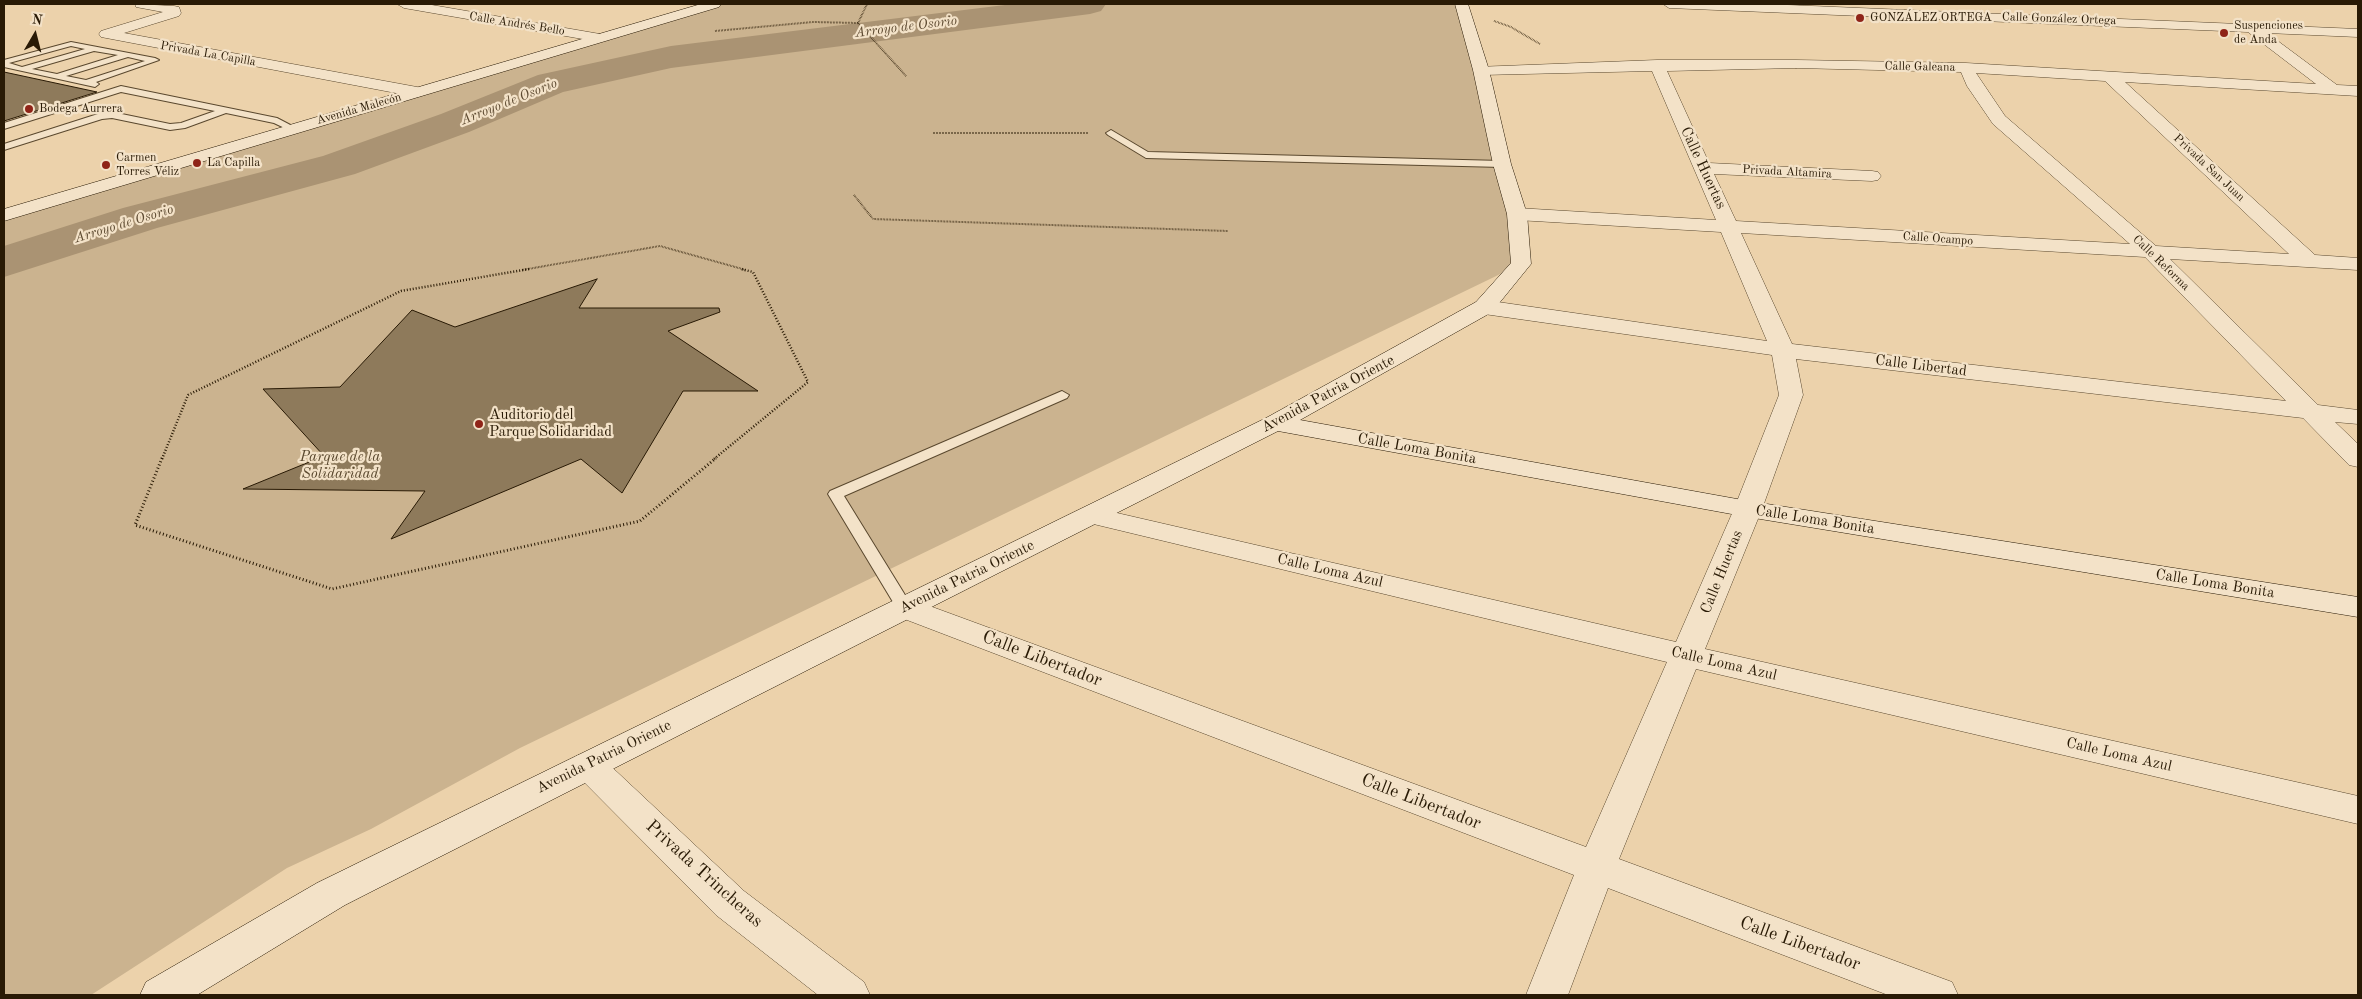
<!DOCTYPE html>
<meta charset="utf-8">
<style>
body{margin:0}
#map{position:relative;width:2362px;height:999px;overflow:hidden;background:#ecd2ab;font-family:"Old Standard TT",serif}
canvas{display:block}
.frame{position:absolute;inset:0;border:5px solid #291a05;pointer-events:none}
.north{position:absolute;left:10px;top:10px;width:50px;height:50px;-webkit-text-stroke:4px #f3e2c8;paint-order:stroke;rotate:8deg;font-size:14px;font-weight:700;line-height:20px;text-align:center;color:#291a05}
.north::after{content:'';display:block;margin:auto;width:18px;height:22px;background:#291a05;clip-path:polygon(50% 0,100% 100%,50% 72%,0 100%)}
</style>
<div id="map">
<canvas width="2362" height="999"></canvas>
<div class="frame"></div>
<div class="north">N</div>
</div>
<script>
const c = document.querySelector('canvas').getContext('2d');
c.lineJoin = 'round';
function fill(path, color) {
  c.fillStyle = color;
  c.fill(path, 'evenodd');
}
function shape(rows) {
  const path = new Path2D();
  for (const r of rows) {
    path.moveTo(r[0], r[1]);
    for (let i = 2; i < r.length; i += 2) path.lineTo(r[i], r[i + 1]);
  }
  return path;
}
function trace(path, color, width, dash) {
  c.strokeStyle = color;
  c.lineWidth = width;
  c.lineCap = dash ? 'butt' : 'round';
  c.setLineDash(dash || []);
  c.stroke(path);
}
function drawText(font, color, halo, rows, align = 'center') {
  c.font = font + ' "Old Standard TT",serif';
  c.lineWidth = 4.5;
  c.setLineDash([]);
  c.textBaseline = 'middle';
  c.strokeStyle = halo;
  c.fillStyle = color;
  for (const [text, x, y, turn = 0] of rows) {
    c.save();
    c.translate(x, y);
    c.rotate((+turn || 0) * Math.PI / 180);
    c.textAlign = isNaN(turn) ? turn : align;
    if (halo) c.strokeText(text, 0, 0);
    c.fillText(text, 0, 0);
    c.restore();
  }
}
fill(shape([
 [705,4,1460,4,1521,264,520,748,371,829,287,868,91,995,4,995,4,218]
]), '#cbb38f');
fill(shape([
 [1013,4,1106,4,1101,11,1090,14,671,68,563,92,469,132,355,174,157,228,4,277,4,246,123,208,323,156,441,114,538,75,671,46,1013,4]
]), '#aa9373');
const building = shape([
 [4,72,97,92,4,121,4,72],
 [597,279,579,308,719,308,720,312,668,331,758,391,683,391,622,493,581,459,391,539,425,491,243,489,324,456,263,389,340,387,412,310,455,327,597,279]
]);
fill(building, '#8e7a5b');
trace(building, '#291a05', 1);
const lane = shape([
 [71,42,155,58,159,60,96,82,99,84,95,87,4,67,4,60,71,42],
 [71,46,85,49,22,67,9,63,71,46],
 [94,51,118,55,57,74,32,69,94,51],
 [128,57,145,61,86,80,66,76,128,57],
 [121,86,277,118,298,129,293,132,274,123,226,113,185,128,170,130,112,118,102,119,4,150,4,144,101,113,112,112,170,124,181,123,215,111,121,92,4,129,4,123,121,86],
 [1111,130,1148,152,1502,161,1507,164,1502,167,1146,158,1108,135,1106,133,1111,130],
 [1062,391,1069,395,1067,398,844,496,913,608,911,612,899,612,828,494,830,491,1062,391]
]);
const street = shape([
 [135,4,174,6,179,7,181,13,179,16,124,33,417,87,423,89,425,92,423,95,417,97,101,37,99,34,101,31,163,12,136,7,135,4],
 [397,4,426,4,600,34,607,38,600,42,404,8,397,4],
 [1663,4,1764,4,2358,29,2358,37,2267,33,2337,85,2358,86,2358,96,2125,82,2315,255,2358,258,2358,270,2170,259,2318,405,2358,410,2358,424,2335,422,2358,444,2358,467,2349,465,2303,418,1796,359,1803,395,1762,509,1705,649,2358,796,2358,824,1696,669,1619,859,1952,982,1958,995,1888,995,1608,888,1568,995,1526,995,1574,875,894,615,890,608,894,601,905,598,916,601,1586,847,1667,662,1081,521,1077,515,1081,509,1091,507,1676,642,1734,509,1779,395,1772,355,1484,314,1476,312,1473,307,1476,302,1484,300,1767,341,1721,232,1517,220,1510,218,1507,214,1510,210,1517,208,1716,220,1652,71,1481,75,1473,70,1476,67,1657,60,1796,60,1966,63,2316,84,2248,32,1669,8,1663,4],
 [1796,68,1961,72,1967,86,1993,124,2130,244,1736,221,1714,174,1872,181,1878,180,1881,176,1878,172,1872,171,1709,163,1667,71,1796,68],
 [1976,73,2105,81,2289,254,2156,246,2005,116,1976,73],
 [1741,233,2145,257,2286,401,1792,344,1741,233],
 [588,752,600,756,744,891,864,982,870,995,818,995,716,915,576,774,570,765,576,756,588,752]
]);
const secondary = shape([
 [701,4,721,4,719,7,4,221,4,209,701,4],
 [1455,4,1468,4,1489,70,1511,164,1527,214,1531,264,1492,312,1300,420,1748,501,2358,597,2358,617,1748,517,1278,431,345,905,197,995,140,995,146,982,317,883,1266,418,1476,302,1511,263,1507,214,1493,164,1473,70,1455,4]
]);
trace(lane, '#5a482e', 2);
trace(street, '#5a482e', 1);
trace(secondary, '#291a05', 1);
trace(shape([
 [1494,21,1511,27,1540,44],
 [858,23,867,4],
 [715,31,813,22,858,23,906,76],
 [933,133,1088,133],
 [854,195,873,219,1228,231],
 [522,270,660,246,746,270]
]), '#291a05', 2, [0.5, 1]);
trace(shape([
 [162,459,188,395,401,291,529,269],
 [714,459,808,382,753,272,741,269]
]), '#291a05', 2.5, [1, 2]);
trace(shape([
 [162,458,135,525,332,589,640,521,716,458]
]), '#291a05', 3, [1, 2.5]);
fill(lane, '#f3e2c8');
fill(street, '#f3e2c8');
fill(secondary, '#f3e2c8');
for (const [x, y, r, color] of [
 [1860,18,5,"#8f2418"],
 [2224,33,5,"#8f2418"],
 [29,109,5,"#8f2418"],
 [197,163,5,"#8f2418"],
 [106,165,5,"#8f2418"],
 [479,424,5,"#8f2418"]
]) {
  const dot = new Path2D();
  dot.arc(x, y, r, 0, 2 * Math.PI);
  c.fillStyle = color;
  c.fill(dot);
  trace(dot, '#f3e2c8', 2);
}
drawText('12px', '#291a05', '#f3e2c8', [
 ["GONZÁLEZ ORTEGA",1870,18],
 ["Suspenciones",2234,26],
 ["de Anda",2234,40],
 ["Bodega Aurrera",39,109],
 ["Carmen",116,158],
 ["Torres Véliz",116,172],
 ["La Capilla",207,163]
], 'left');
drawText('12px', '#291a05', '#f3e2c8', [
 ["Calle González Ortega",2059,19,2],
 ["Calle Andrés Bello",517,24,9],
 ["Privada La Capilla",208,54,10],
 ["Calle Galeana",1920,67,1],
 ["Avenida Malecón",359,109,-16],
 ["Privada San Juan",2209,168,43],
 ["Privada Altamira",1787,172,3],
 ["Calle Ocampo",1938,239,4],
 ["Calle Reforma",2161,263,44]
]);
drawText('italic 14px', '#5d4a31', '#f3e2c8', [
 ["Arroyo de Osorio",906,27,-7],
 ["Arroyo de Osorio",509,102,-22],
 ["Arroyo de Osorio",124,224,-17]
]);
drawText('15px', '#291a05', '#f3e2c8', [
 ["Calle Huertas",1703,168,65],
 ["Calle Libertad",1921,366,7],
 ["Avenida Patria Oriente",1328,394,-28],
 ["Calle Loma Bonita",1417,449,10],
 ["Calle Loma Bonita",1815,520,9],
 ["Calle Loma Azul",1330,571,13],
 ["Calle Huertas",1722,572,-68],
 ["Avenida Patria Oriente",967,577,-26],
 ["Calle Loma Bonita",2215,584,9],
 ["Calle Loma Azul",1724,664,13],
 ["Calle Loma Azul",2119,755,13],
 ["Avenida Patria Oriente",604,757,-26]
]);
drawText('15px', '#291a05', '#f3e2c8', [
 ["Auditorio del",489,415],
 ["Parque Solidaridad",489,432]
], 'left');
drawText('italic 15px', '#5a482e', '#f3e2c8', [
 ["Parque de la",340,457],
 ["Solidaridad",340,474]
]);
drawText('18px', '#291a05', '#f3e2c8', [
 ["Calle Libertador",1042,659,21],
 ["Calle Libertador",1421,802,21],
 ["Privada Trincheras",704,874,42],
 ["Calle Libertador",1800,944,20]
]);
</script>
